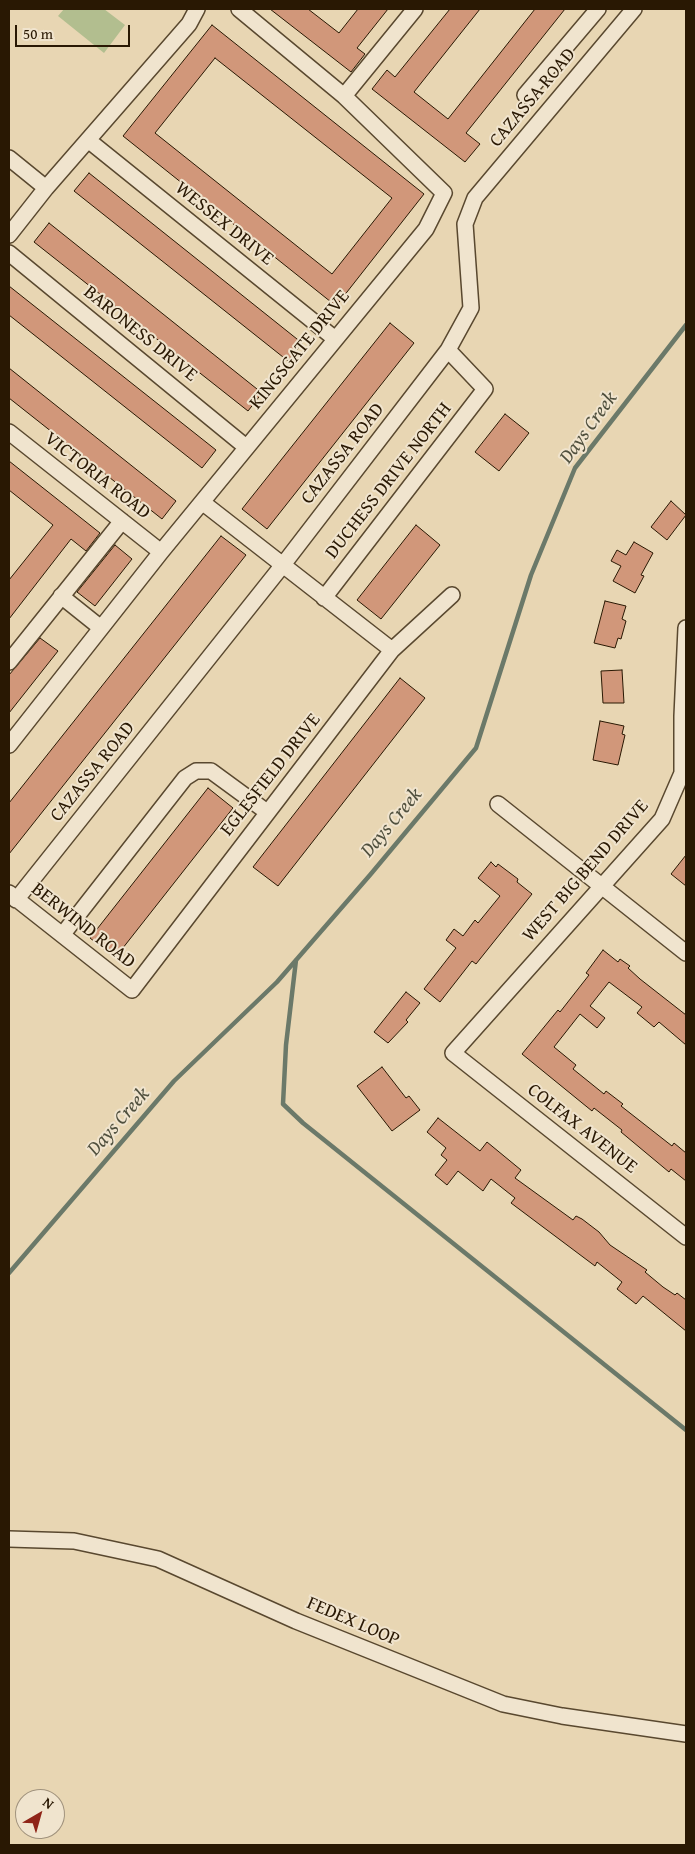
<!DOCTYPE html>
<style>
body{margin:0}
#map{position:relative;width:695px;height:1854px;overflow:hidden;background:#e8d6b3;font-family:"Gentium Book Plus",serif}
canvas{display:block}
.frame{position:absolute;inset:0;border:10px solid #291803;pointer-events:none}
.north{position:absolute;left:15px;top:1789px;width:50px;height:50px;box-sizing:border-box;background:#f0e4ce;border:1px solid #a0927d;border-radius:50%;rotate:38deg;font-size:14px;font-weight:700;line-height:20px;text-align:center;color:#291803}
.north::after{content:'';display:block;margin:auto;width:18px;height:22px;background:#8f2418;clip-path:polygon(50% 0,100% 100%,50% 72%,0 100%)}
.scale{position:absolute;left:15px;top:25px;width:115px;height:22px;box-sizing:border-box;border:2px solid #291803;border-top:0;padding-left:6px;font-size:15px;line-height:18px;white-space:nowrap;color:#291803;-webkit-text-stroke:4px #f0e4ce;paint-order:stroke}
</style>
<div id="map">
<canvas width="695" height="1854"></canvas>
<div class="frame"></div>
<div class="north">N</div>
<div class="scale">50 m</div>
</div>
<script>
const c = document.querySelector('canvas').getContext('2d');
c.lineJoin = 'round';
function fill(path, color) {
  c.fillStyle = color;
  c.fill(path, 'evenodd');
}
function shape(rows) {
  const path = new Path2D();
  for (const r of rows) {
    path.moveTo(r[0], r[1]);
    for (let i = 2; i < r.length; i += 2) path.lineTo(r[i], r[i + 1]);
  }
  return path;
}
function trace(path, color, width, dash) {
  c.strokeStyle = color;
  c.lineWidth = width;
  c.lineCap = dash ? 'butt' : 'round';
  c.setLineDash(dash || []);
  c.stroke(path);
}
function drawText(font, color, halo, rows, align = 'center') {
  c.font = font + ' "Gentium Book Plus",serif';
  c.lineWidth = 4;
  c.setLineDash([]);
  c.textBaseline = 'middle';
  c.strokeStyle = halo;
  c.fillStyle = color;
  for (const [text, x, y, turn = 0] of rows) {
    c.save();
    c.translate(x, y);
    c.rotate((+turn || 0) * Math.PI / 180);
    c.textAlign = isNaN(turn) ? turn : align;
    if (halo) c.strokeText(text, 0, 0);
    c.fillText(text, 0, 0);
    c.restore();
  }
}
fill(shape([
 [64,9,104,9,125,25,104,53,58,16]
]), '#b2be8f');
trace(shape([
 [296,960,286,1045,283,1104,303,1123,686,1430],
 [9,1273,174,1081,277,982,370,875,476,748,531,575,575,468,686,325]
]), '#6b7969', 4.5);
const building = shape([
 [270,9,308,9,339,33,358,9,388,9,357,48,365,54,351,72,270,9],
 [450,9,480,9,414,92,448,119,535,9,565,9,466,133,480,144,465,162,372,89,387,70,395,77,450,9],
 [212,25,424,194,336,306,123,136,212,25],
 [215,58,392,198,332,274,155,133,215,58],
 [89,173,302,343,288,361,74,191,89,173],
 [49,223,262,393,248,411,34,242,49,223],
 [9,286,216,450,202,468,9,315,9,286],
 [390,323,414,343,267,529,242,509,390,323],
 [9,368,176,501,162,519,9,398,9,368],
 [505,414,529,433,499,471,475,452,505,414],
 [9,461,100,533,86,551,71,539,9,619,9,580,53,525,9,490,9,461],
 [671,501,686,515,667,540,651,527,671,501],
 [416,525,440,545,381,619,357,600,416,525],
 [221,536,246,555,9,854,9,803,221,536],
 [634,542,653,553,641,575,644,576,635,593,613,581,621,566,611,561,617,550,626,555,634,542],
 [115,545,132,559,95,606,77,592,115,545],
 [605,601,626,606,622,619,626,621,621,639,618,638,615,648,594,643,605,601],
 [40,638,58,651,9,713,9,675,40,638],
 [622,670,624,703,603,703,601,671,622,670],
 [400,678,425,698,278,886,253,867,400,678],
 [600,721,624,726,622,734,625,735,618,765,593,760,600,721],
 [208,788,233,808,115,958,90,938,208,788],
 [686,855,686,886,671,874,686,855],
 [491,862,496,867,498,864,518,879,517,882,532,894,476,964,472,961,440,1002,424,989,456,948,446,940,454,929,463,936,475,920,478,923,500,896,478,878,491,862],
 [603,950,618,962,620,959,630,966,628,968,640,979,686,1015,686,1045,659,1022,654,1027,637,1013,642,1007,609,982,590,1006,605,1018,597,1028,580,1014,554,1047,576,1065,573,1069,604,1094,606,1091,623,1104,621,1106,672,1146,674,1143,686,1153,686,1181,671,1169,669,1172,621,1132,622,1130,594,1108,592,1111,522,1054,558,1010,560,1012,589,975,586,973,603,950],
 [406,992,420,1003,406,1020,408,1022,388,1043,374,1032,406,992],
 [382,1067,406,1098,409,1096,420,1110,392,1131,357,1086,382,1067],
 [438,1118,480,1151,487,1142,521,1170,515,1178,573,1220,576,1216,582,1219,599,1232,610,1245,647,1270,645,1272,663,1287,675,1295,677,1293,686,1300,686,1331,643,1296,636,1304,617,1289,622,1282,597,1262,595,1266,511,1203,515,1198,491,1179,483,1191,458,1171,447,1185,435,1175,447,1160,441,1155,446,1148,427,1132,438,1118]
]);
fill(building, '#d1977a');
trace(building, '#291803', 1);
const minor = shape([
 [525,95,598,9],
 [344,96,415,9],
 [88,140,334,338],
 [9,158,46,188],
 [9,235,46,188,189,24,197,9],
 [9,253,246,447],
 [9,432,161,552],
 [202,502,392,650],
 [61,596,101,628],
 [324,598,485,389,448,350],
 [686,628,682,716,682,773,662,819,453,1053,686,1237],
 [9,662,122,521],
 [9,745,161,552,426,229,444,193,344,96,239,9],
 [498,804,686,953],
 [9,893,132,990,392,650,452,595],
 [16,900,282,566,448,350,471,308,465,224,475,198,634,9],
 [63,934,185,778,196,771,211,771,267,812],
 [9,1539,74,1541,158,1559,296,1621,503,1704,562,1716,686,1734]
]);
trace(minor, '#59482f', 18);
trace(minor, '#f0e4ce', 15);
drawText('19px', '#291803', '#f0e4ce', [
 ["CAZASSA ROAD",533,98,-50],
 ["WESSEX DRIVE",224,224,39],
 ["BARONESS DRIVE",140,334,39],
 ["KINGSGATE DRIVE",300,350,-51],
 ["CAZASSA ROAD",343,454,-52],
 ["VICTORIA ROAD",97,476,38],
 ["DUCHESS DRIVE NORTH",389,481,-52],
 ["CAZASSA ROAD",93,772,-51],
 ["EGLESFIELD DRIVE",271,775,-52],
 ["WEST BIG BEND DRIVE",586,871,-49],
 ["BERWIND ROAD",83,926,38],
 ["COLFAX AVENUE",582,1129,38],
 ["FEDEX LOOP",353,1622,23]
]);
drawText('italic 20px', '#50503e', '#f0e4ce', [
 ["Days Creek",589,428,-54],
 ["Days Creek",392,823,-50],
 ["Days Creek",119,1122,-49]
]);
</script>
